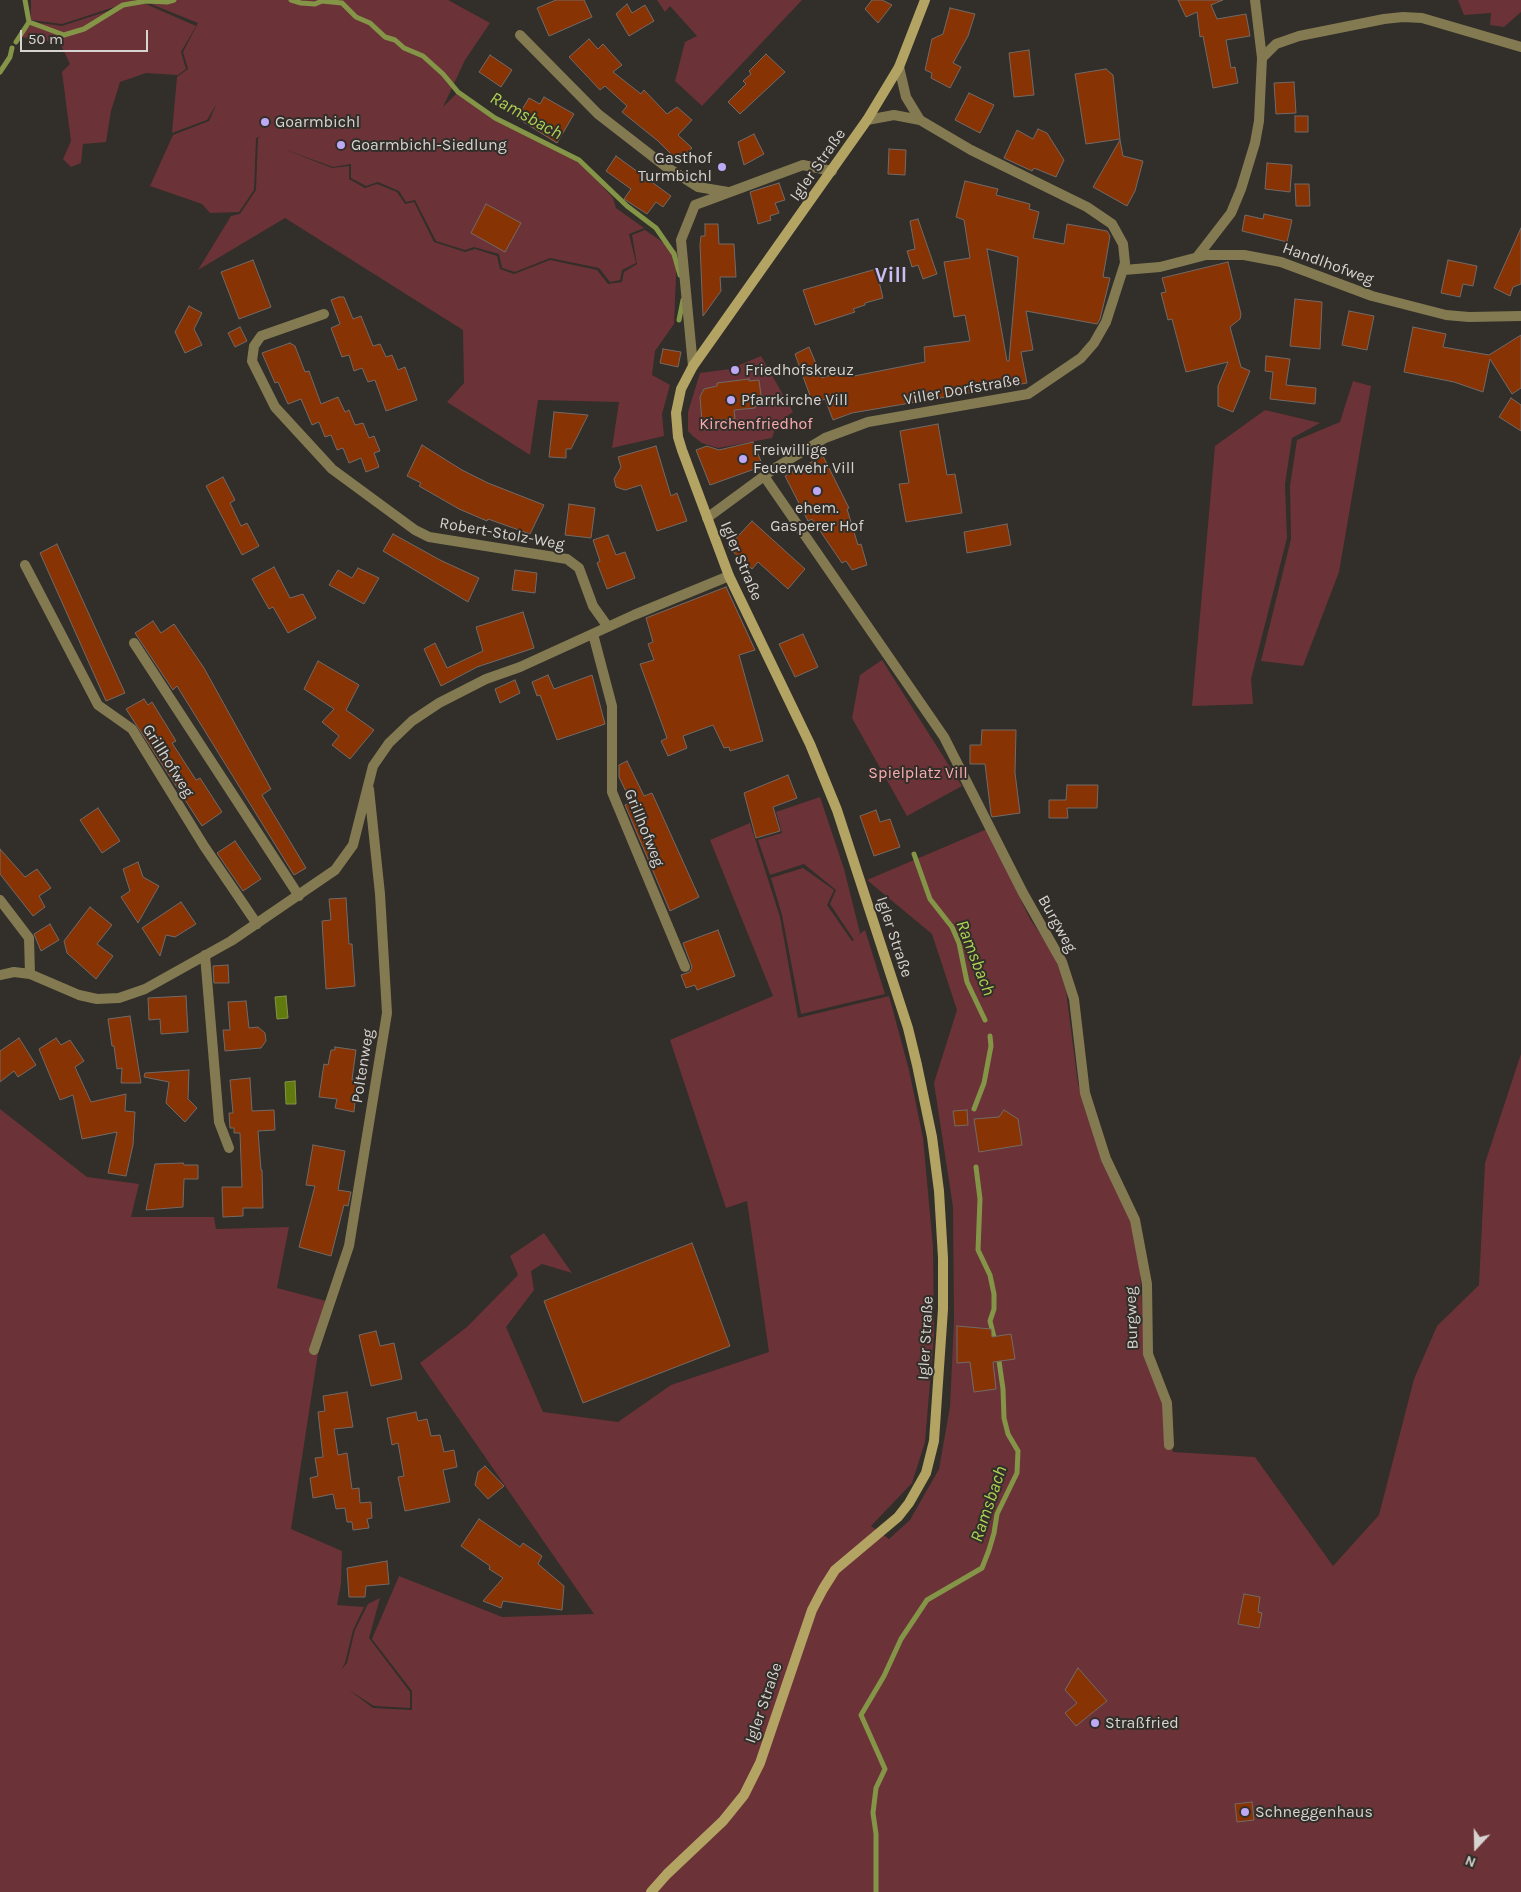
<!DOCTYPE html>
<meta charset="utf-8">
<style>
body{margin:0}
#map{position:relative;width:1521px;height:1892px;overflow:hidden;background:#322e29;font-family:Karla,sans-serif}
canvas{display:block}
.north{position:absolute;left:1451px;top:1822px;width:50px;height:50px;-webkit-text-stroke:4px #322e29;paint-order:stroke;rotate:201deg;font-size:14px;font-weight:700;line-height:20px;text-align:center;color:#d6d3d0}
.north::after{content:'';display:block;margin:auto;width:18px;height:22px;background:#d6d3d0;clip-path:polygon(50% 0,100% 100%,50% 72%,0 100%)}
.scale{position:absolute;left:20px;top:30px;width:128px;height:22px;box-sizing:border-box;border:2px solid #d6d3d0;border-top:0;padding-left:6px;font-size:15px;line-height:18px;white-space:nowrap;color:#d6d3d0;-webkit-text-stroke:4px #322e29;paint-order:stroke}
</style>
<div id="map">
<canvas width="1521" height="1892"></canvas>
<div class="north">N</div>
<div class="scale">50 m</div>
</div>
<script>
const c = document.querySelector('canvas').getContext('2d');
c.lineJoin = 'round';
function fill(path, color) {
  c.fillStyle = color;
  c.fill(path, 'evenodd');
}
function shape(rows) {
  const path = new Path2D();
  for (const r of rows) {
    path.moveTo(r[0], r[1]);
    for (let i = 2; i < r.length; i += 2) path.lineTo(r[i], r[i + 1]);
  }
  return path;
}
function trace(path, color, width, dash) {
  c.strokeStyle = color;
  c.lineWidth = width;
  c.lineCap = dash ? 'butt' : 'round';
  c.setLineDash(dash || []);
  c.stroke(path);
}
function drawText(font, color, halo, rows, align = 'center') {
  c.font = font + ' Karla,sans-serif';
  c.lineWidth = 4;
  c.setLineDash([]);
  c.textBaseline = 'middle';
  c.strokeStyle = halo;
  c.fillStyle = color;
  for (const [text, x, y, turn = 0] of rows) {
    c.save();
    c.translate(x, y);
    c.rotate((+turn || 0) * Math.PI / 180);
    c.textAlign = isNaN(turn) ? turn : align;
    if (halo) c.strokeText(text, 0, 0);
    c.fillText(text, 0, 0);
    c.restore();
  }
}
fill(shape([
 [31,0,136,0,62,24,31,20],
 [141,0,448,0,490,23,465,60,443,107,457,93,493,119,573,158,597,180,613,198,616,208,644,228,629,234,636,263,622,270,620,280,610,282,599,268,550,258,515,272,502,268,499,254,474,247,465,250,436,241,415,200,406,202,399,191,378,182,366,186,351,178,351,164,333,167,281,148,332,168,349,166,349,179,365,188,377,184,397,192,405,204,414,202,434,242,465,252,475,249,497,256,500,269,514,274,550,260,597,270,608,284,622,282,624,272,637,264,632,235,645,230,677,252,674,324,655,351,652,375,670,385,662,414,664,436,612,448,619,402,538,400,530,455,447,402,464,383,463,330,285,218,198,270,231,216,240,214,256,190,258,138,261,136,256,138,254,190,239,212,210,213,202,204,150,186,173,135,209,121,217,103,207,120,172,133,177,77,188,69,183,52,198,23],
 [657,0,802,0,702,106,675,81,685,42,697,36,670,6,665,12],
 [1458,0,1521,0,1521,12,1504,27,1490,25,1491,13,1464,15],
 [139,1,196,26,181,52,186,69,178,75,146,73,120,82,111,111,106,142,83,144,81,163,71,167,63,159,71,141,62,72,70,64,60,43,21,37,33,22,62,26],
 [761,356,793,412,777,423,772,438,718,448,702,443,694,437,688,431,688,412,700,373,730,369],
 [717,383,755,408,734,410,735,419,702,421,700,397,704,389,717,386],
 [1353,381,1371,386,1339,572,1303,666,1261,661,1291,539,1290,486,1297,440,1340,422],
 [1265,410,1320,423,1292,438,1285,484,1287,538,1251,679,1253,704,1192,706,1215,446],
 [882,660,962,786,907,816,852,718,860,675],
 [820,797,844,869,860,933,857,936,865,930,885,994,801,1014,782,915,771,878,803,868,834,890,827,905,852,941,854,940,830,904,836,890,804,864,770,875,758,840,782,833,776,812],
 [750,823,780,917,798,1018,889,996,909,1070,923,1138,933,1247,934,1334,925,1442,912,1483,871,1526,889,1539,910,1520,939,1469,950,1407,954,1321,953,1207,934,1083,957,1010,932,934,867,880,987,829,1030,919,1054,954,1066,991,1078,1084,1104,1166,1131,1219,1139,1256,1145,1354,1164,1404,1173,1452,1255,1457,1333,1566,1379,1515,1414,1379,1437,1326,1479,1285,1485,1163,1521,1054,1521,1892,0,1892,0,1109,87,1177,139,1184,131,1217,214,1217,216,1229,289,1227,277,1288,326,1301,291,1529,342,1551,341,1584,337,1605,364,1607,353,1630,345,1663,341,1670,347,1663,355,1630,368,1604,380,1598,369,1638,410,1692,410,1708,374,1706,349,1690,373,1708,412,1710,412,1691,372,1639,399,1576,502,1617,594,1614,420,1363,467,1327,518,1275,510,1256,544,1233,572,1273,542,1264,531,1271,534,1290,506,1327,543,1412,618,1422,671,1385,769,1352,747,1201,726,1208,670,1040,773,996,710,840]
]), '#6b3338');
const water = shape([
 [286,996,288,1018,277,1019,275,997,286,996],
 [295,1081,296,1104,286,1104,285,1082,295,1081]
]);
fill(water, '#617a0d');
trace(water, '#849548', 1);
trace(shape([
 [25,0,29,22,64,35,84,29,123,5,146,1,167,2,174,0],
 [291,0,301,3,315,4,322,1,342,3,356,17,370,23,385,37,395,40,404,48,423,56,443,74,458,92,495,118,579,160,627,206,656,228,674,254,680,275],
 [16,42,29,22],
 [0,72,10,57,12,48],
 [679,320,683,300],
 [914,854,930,899,952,927,959,943,967,982,985,1020],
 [974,1109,984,1083,991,1046,990,1036],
 [976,1167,980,1199,978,1250,990,1275,994,1294,994,1309,990,1321,995,1341],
 [876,1892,876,1834,873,1813,876,1788,885,1769,861,1715,884,1676,901,1639,927,1600,982,1568,989,1550,994,1533,997,1514,1017,1473,1018,1451,1008,1434,1004,1418,1003,1389,998,1354]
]), '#849548', 5);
const building = shape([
 [556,0,584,0,592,17,549,36,537,8,556,0],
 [872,0,882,0,892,5,878,23,865,9,872,0],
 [1178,0,1223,0,1211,5,1217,19,1246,14,1250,36,1226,40,1231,68,1235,67,1238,83,1213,88,1203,36,1200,37,1197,12,1186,17,1178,0],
 [627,4,632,13,645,5,654,21,629,36,616,14,627,4],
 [950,8,975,14,968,36,953,63,961,67,950,88,931,78,932,73,925,70,932,39,943,34,950,8],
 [589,39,598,49,603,44,622,65,613,72,641,94,644,90,667,114,677,107,692,120,678,135,692,148,679,162,658,141,622,112,627,106,605,86,600,90,569,57,589,39],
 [1029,50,1034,95,1014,97,1009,53,1029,50],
 [766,54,785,72,740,114,728,102,746,84,743,81,751,74,749,71,766,54],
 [490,55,512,70,501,87,479,72,490,55],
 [1106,69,1113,75,1120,139,1086,144,1075,74,1106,69],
 [1294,82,1296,113,1276,114,1274,83,1294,82],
 [969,93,994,105,980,133,955,120,969,93],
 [544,97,574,114,557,143,517,118,529,98,540,104,544,97],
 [1295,116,1308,116,1308,132,1295,132,1295,116],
 [1038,129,1047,133,1064,160,1056,177,1034,168,1032,171,1004,158,1017,130,1033,139,1038,129],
 [754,134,764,154,744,165,738,142,754,134],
 [1120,140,1123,156,1143,161,1135,191,1127,206,1093,187,1120,140],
 [889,149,906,150,905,175,888,174,889,149],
 [616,156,671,196,663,207,656,202,647,214,624,199,631,189,606,171,616,156],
 [1267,163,1292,165,1290,192,1265,189,1267,163],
 [965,181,998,189,996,195,1030,204,1029,209,1039,212,1033,238,1064,244,1067,224,1107,231,1110,236,1103,277,1110,278,1100,319,1097,324,1026,311,1033,350,1021,352,1027,383,852,413,833,420,825,399,813,404,795,354,809,347,822,378,846,369,849,377,925,362,924,347,970,341,965,315,954,317,944,262,970,258,964,220,956,217,965,181],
 [987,249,1018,257,1009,361,1007,361,987,249],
 [779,183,785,200,775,203,779,213,770,216,771,220,758,224,750,192,779,183],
 [1295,184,1309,184,1310,206,1296,206,1295,184],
 [486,204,521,223,505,252,471,233,486,204],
 [1264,214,1292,220,1287,242,1242,231,1245,215,1263,219,1264,214],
 [918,219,937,274,923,279,918,265,912,267,907,251,915,249,910,221,918,219],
 [705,224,718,224,719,244,734,244,736,277,720,277,721,291,703,316,700,245,701,236,705,236,705,224],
 [1521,228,1521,284,1513,287,1510,296,1494,288,1521,228],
 [253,260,271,307,239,319,221,272,253,260],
 [1448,260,1477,266,1473,286,1463,284,1460,297,1441,293,1448,260],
 [1228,262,1241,314,1240,319,1230,327,1241,367,1250,371,1233,412,1218,406,1218,386,1228,362,1186,372,1172,319,1168,320,1161,293,1166,292,1162,278,1228,262],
 [876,269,883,298,865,303,865,305,853,309,855,312,815,325,803,290,876,269],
 [339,297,344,297,353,319,361,316,373,346,380,344,386,357,392,355,398,370,405,367,417,400,386,411,375,380,368,382,362,368,354,371,349,355,342,357,331,328,340,324,331,300,339,297],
 [1295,299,1322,302,1320,349,1290,346,1295,299],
 [189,306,202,313,194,329,202,345,185,353,175,332,189,306],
 [1349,311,1374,316,1367,350,1342,345,1349,311],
 [240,327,247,341,235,347,228,333,240,327],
 [1413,327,1446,334,1443,347,1489,355,1521,335,1521,388,1512,394,1490,359,1483,392,1454,382,1404,372,1413,327],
 [290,343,295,346,305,372,309,371,321,404,338,397,345,412,349,410,355,425,363,423,369,438,374,436,380,451,374,453,379,467,366,472,361,458,349,463,343,448,337,450,331,435,325,437,319,422,312,425,301,399,288,404,278,382,275,383,262,353,290,343],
 [663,349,681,352,678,367,660,363,663,349],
 [1266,356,1290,359,1286,385,1316,388,1315,404,1270,399,1273,372,1265,371,1266,356],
 [749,379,749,381,759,380,762,404,755,405,755,408,734,410,735,419,702,421,700,397,704,389,717,386,717,383,749,379],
 [1511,398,1521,405,1521,431,1499,417,1511,398],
 [554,412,588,415,571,449,566,449,566,458,549,457,554,412],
 [938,424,947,475,955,474,962,513,906,522,899,484,909,483,900,431,938,424],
 [753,442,763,466,710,485,696,450,707,446,719,450,753,442],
 [422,445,462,470,488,483,544,505,530,534,488,519,487,521,459,509,419,486,421,483,407,476,422,445],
 [656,446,671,496,677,493,687,521,657,531,641,485,625,490,616,487,614,479,621,467,618,457,656,446],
 [823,456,849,508,847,509,858,545,861,544,867,565,852,570,846,561,842,563,812,519,808,521,785,476,823,456],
 [223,477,235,500,230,503,241,526,247,523,259,546,242,555,206,486,223,477],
 [569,504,595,508,591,538,565,535,569,504],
 [752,521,805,569,788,589,758,562,752,569,728,547,752,521],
 [1007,524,1011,545,967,553,964,532,1007,524],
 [393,534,440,560,479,578,468,602,383,551,393,534],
 [608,535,616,555,625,552,635,578,607,589,597,563,600,561,593,540,608,535],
 [57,544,125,693,106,701,40,553,57,544],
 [274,567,290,598,303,594,316,618,288,633,273,607,269,609,252,579,274,567],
 [358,568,379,578,364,604,329,585,338,570,352,578,358,568],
 [515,570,537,573,535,593,512,590,515,570],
 [726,587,755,650,739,655,763,741,730,751,729,747,724,748,713,725,683,736,687,748,668,756,661,741,667,738,640,664,654,660,648,644,653,642,646,618,726,587],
 [523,612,534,648,477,667,441,686,424,649,435,643,447,668,483,651,476,627,523,612],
 [153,621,161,633,174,624,204,668,271,789,262,795,306,868,294,875,177,686,173,690,135,633,153,621],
 [803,634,818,667,795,677,779,644,803,634],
 [318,661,359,685,346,710,374,730,350,759,332,745,339,736,322,722,334,709,304,689,318,661],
 [548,675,554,689,592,675,605,724,557,740,540,695,537,696,532,682,548,675],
 [515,680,520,693,500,703,495,689,515,680],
 [144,699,148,705,152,702,176,741,172,743,196,780,200,778,222,812,202,826,126,709,144,699],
 [982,730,1016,730,1015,773,1020,813,992,817,991,814,985,764,970,764,970,745,981,745,982,730],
 [627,761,644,796,652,793,699,897,670,911,625,805,631,802,619,777,619,765,627,761],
 [788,775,797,798,773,807,780,831,756,838,744,793,788,775],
 [1067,785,1098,785,1097,808,1067,808,1068,818,1049,818,1049,800,1066,800,1067,785],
 [98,808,120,841,102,853,80,820,98,808],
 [876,810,880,822,890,819,900,847,874,856,860,816,876,810],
 [235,841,261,879,243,891,217,853,235,841],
 [0,849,25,877,37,869,51,888,39,896,45,907,33,916,0,874,0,849],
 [138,862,143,877,159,886,138,923,121,897,130,891,123,869,138,862],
 [346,898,349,944,352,944,355,986,326,989,322,921,331,920,329,899,346,898],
 [181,902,196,924,175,937,166,935,160,956,142,928,181,902],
 [90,907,112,925,97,944,113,956,96,979,67,953,64,941,90,907],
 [50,924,59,940,41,951,34,934,50,924],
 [718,930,735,976,697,990,695,985,686,988,681,975,690,972,692,967,683,943,718,930],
 [228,965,229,983,214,983,213,966,228,965],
 [186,996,188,1032,161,1034,160,1019,149,1020,148,998,186,996],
 [246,1001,249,1028,258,1027,265,1033,266,1041,261,1048,225,1051,223,1030,230,1030,228,1002,246,1001],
 [130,1016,141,1083,121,1083,122,1068,117,1069,114,1046,112,1046,108,1019,130,1016],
 [19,1038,36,1065,18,1077,14,1071,0,1082,0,1051,19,1038],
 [56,1038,61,1045,70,1040,84,1061,75,1067,91,1102,126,1094,125,1111,135,1112,133,1145,126,1176,108,1173,117,1132,82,1139,73,1095,60,1100,39,1049,56,1038],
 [335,1047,356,1050,352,1080,357,1080,354,1112,335,1108,337,1099,319,1097,324,1064,328,1065,331,1050,335,1050,335,1047],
 [189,1070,188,1099,197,1108,185,1122,166,1103,169,1082,144,1077,145,1073,189,1070],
 [250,1078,252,1111,274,1110,275,1130,258,1131,261,1170,262,1170,263,1208,243,1208,243,1216,223,1217,222,1187,242,1187,240,1133,234,1133,234,1128,230,1128,229,1113,233,1113,230,1080,250,1078],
 [967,1110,968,1125,955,1126,953,1111,967,1110],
 [1004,1110,1018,1119,1022,1145,979,1152,974,1119,999,1117,1004,1110],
 [313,1145,345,1151,338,1190,351,1192,348,1206,344,1205,331,1256,299,1247,315,1186,306,1185,313,1145],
 [183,1163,184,1165,198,1165,198,1179,184,1179,183,1207,146,1210,155,1164,183,1163],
 [692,1243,730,1346,583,1403,544,1301,692,1243],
 [957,1326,991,1329,992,1337,1011,1334,1015,1359,993,1362,996,1389,974,1392,970,1362,957,1363,957,1326],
 [376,1331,380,1346,394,1343,402,1379,371,1386,359,1335,376,1331],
 [347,1392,353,1427,334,1429,338,1455,347,1453,352,1489,359,1488,360,1503,371,1502,372,1518,367,1519,369,1528,353,1530,352,1522,347,1522,345,1508,336,1509,333,1494,313,1498,310,1478,318,1476,315,1458,323,1457,318,1412,325,1411,323,1396,347,1392],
 [416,1412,418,1421,427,1419,431,1436,440,1435,444,1452,454,1450,457,1467,443,1470,450,1502,405,1511,398,1477,404,1476,398,1443,392,1445,387,1418,416,1412],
 [485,1466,504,1486,488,1499,475,1485,478,1472,485,1466],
 [479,1519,520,1547,523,1543,542,1556,538,1564,564,1586,562,1610,503,1601,501,1608,483,1601,503,1578,489,1569,490,1566,461,1546,479,1519],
 [387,1561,389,1584,366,1586,365,1597,349,1597,347,1568,387,1561],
 [1244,1594,1260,1597,1258,1612,1262,1613,1259,1628,1238,1624,1244,1594],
 [1078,1668,1107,1701,1076,1726,1065,1713,1077,1703,1065,1690,1078,1668],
 [1252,1802,1254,1820,1237,1822,1235,1804,1252,1802]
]);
fill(building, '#883303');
trace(building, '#726a67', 1);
trace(shape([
 [520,35,598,114,665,166,698,187,728,192],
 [1262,58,1276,44,1299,36,1384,19,1403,17,1422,18,1521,47],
 [867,120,894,115,920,120],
 [1197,257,1231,213,1241,189,1255,143,1259,121,1262,58,1255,0],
 [1124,270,1160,267,1206,255,1244,255,1281,262,1372,296,1446,315,1469,317,1521,316],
 [324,314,261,336,254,346,252,361,275,407,332,469,415,530,429,537,567,559,579,568,593,606,608,627],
 [693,366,681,240,695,205,803,165,832,171],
 [764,476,944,737,1023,893,1062,962,1074,999,1085,1093,1106,1159,1135,1220,1147,1284,1148,1354,1167,1403,1169,1445],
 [707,518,775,468,825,438,868,422,1028,394,1081,358,1094,343,1106,322,1125,263,1123,244,1112,224,1087,207,971,150,920,120,906,97,899,67],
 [25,565,98,705,132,729,204,846,257,924],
 [593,634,612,706,612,792,685,967],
 [134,643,299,896],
 [0,900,29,938,30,974],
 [205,955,219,1122,229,1148],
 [0,975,14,972,30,974,79,995,97,999,119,998,145,989,231,941,335,870,353,845,373,766,389,743,412,721,439,703,486,679,520,667,634,615,729,576],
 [314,1350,349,1246,387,1013,380,894,369,789]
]), '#837a52', 10);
trace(shape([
 [651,1892,667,1874,723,1821,744,1795,760,1763,812,1610,823,1589,835,1570,898,1517,909,1503,926,1473,934,1441,943,1309,943,1258,939,1191,932,1137,917,1065,908,1028,837,810,810,744,729,576,682,450,678,437,676,413,681,389,693,366,867,120,899,67,925,0]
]), '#b3a463', 10);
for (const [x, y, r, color] of [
 [265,122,5,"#bda9f5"],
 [341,145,5,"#bda9f5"],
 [722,167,5,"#bda9f5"],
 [735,370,5,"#bda9f5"],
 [731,400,5,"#bda9f5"],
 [743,459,5,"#bda9f5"],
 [817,491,5,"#bda9f5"],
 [1095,1723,5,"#bda9f5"],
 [1245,1812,5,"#bda9f5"]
]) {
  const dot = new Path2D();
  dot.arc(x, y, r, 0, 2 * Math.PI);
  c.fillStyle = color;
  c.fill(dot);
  trace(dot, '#322e29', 2);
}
drawText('16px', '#d6d3d0', '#322e29', [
 ["Goarmbichl",275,122],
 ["Goarmbichl-Siedlung",351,145],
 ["Gasthof",712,158,"right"],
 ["Turmbichl",712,176,"right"],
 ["Friedhofskreuz",745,370],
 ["Pfarrkirche Vill",741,400],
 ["Freiwillige",753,450],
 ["Feuerwehr Vill",753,468],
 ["ehem.",817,508,"center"],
 ["Gasperer Hof",817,526,"center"],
 ["Straßfried",1105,1723],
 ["Schneggenhaus",1255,1812]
], 'left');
drawText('16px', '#d6d3d0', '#322e29', [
 ["Igler Straße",818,165,-55],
 ["Handlhofweg",1328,264,20],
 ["Viller Dorfstraße",962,390,-10],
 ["Robert-Stolz-Weg",502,534,10],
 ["Igler Straße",741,561,67],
 ["Grillhofweg",168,761,58],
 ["Grillhofweg",644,828,68],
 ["Burgweg",1057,924,61],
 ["Igler Straße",894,937,72],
 ["Poltenweg",363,1066,-81],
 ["Burgweg",1132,1318,-92],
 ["Igler Straße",926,1338,-87],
 ["Igler Straße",764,1703,-71]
]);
drawText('16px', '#fbabaf', '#322e29', [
 ["Kirchenfriedhof",756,424],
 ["Spielplatz Vill",918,773]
]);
drawText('italic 18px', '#aed253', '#322e29', [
 ["Ramsbach",526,116,29],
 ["Ramsbach",975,958,69],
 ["Ramsbach",989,1504,-71]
]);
drawText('bold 21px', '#cbbdf6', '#322e29', [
 ["Vill",891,276]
]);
</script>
